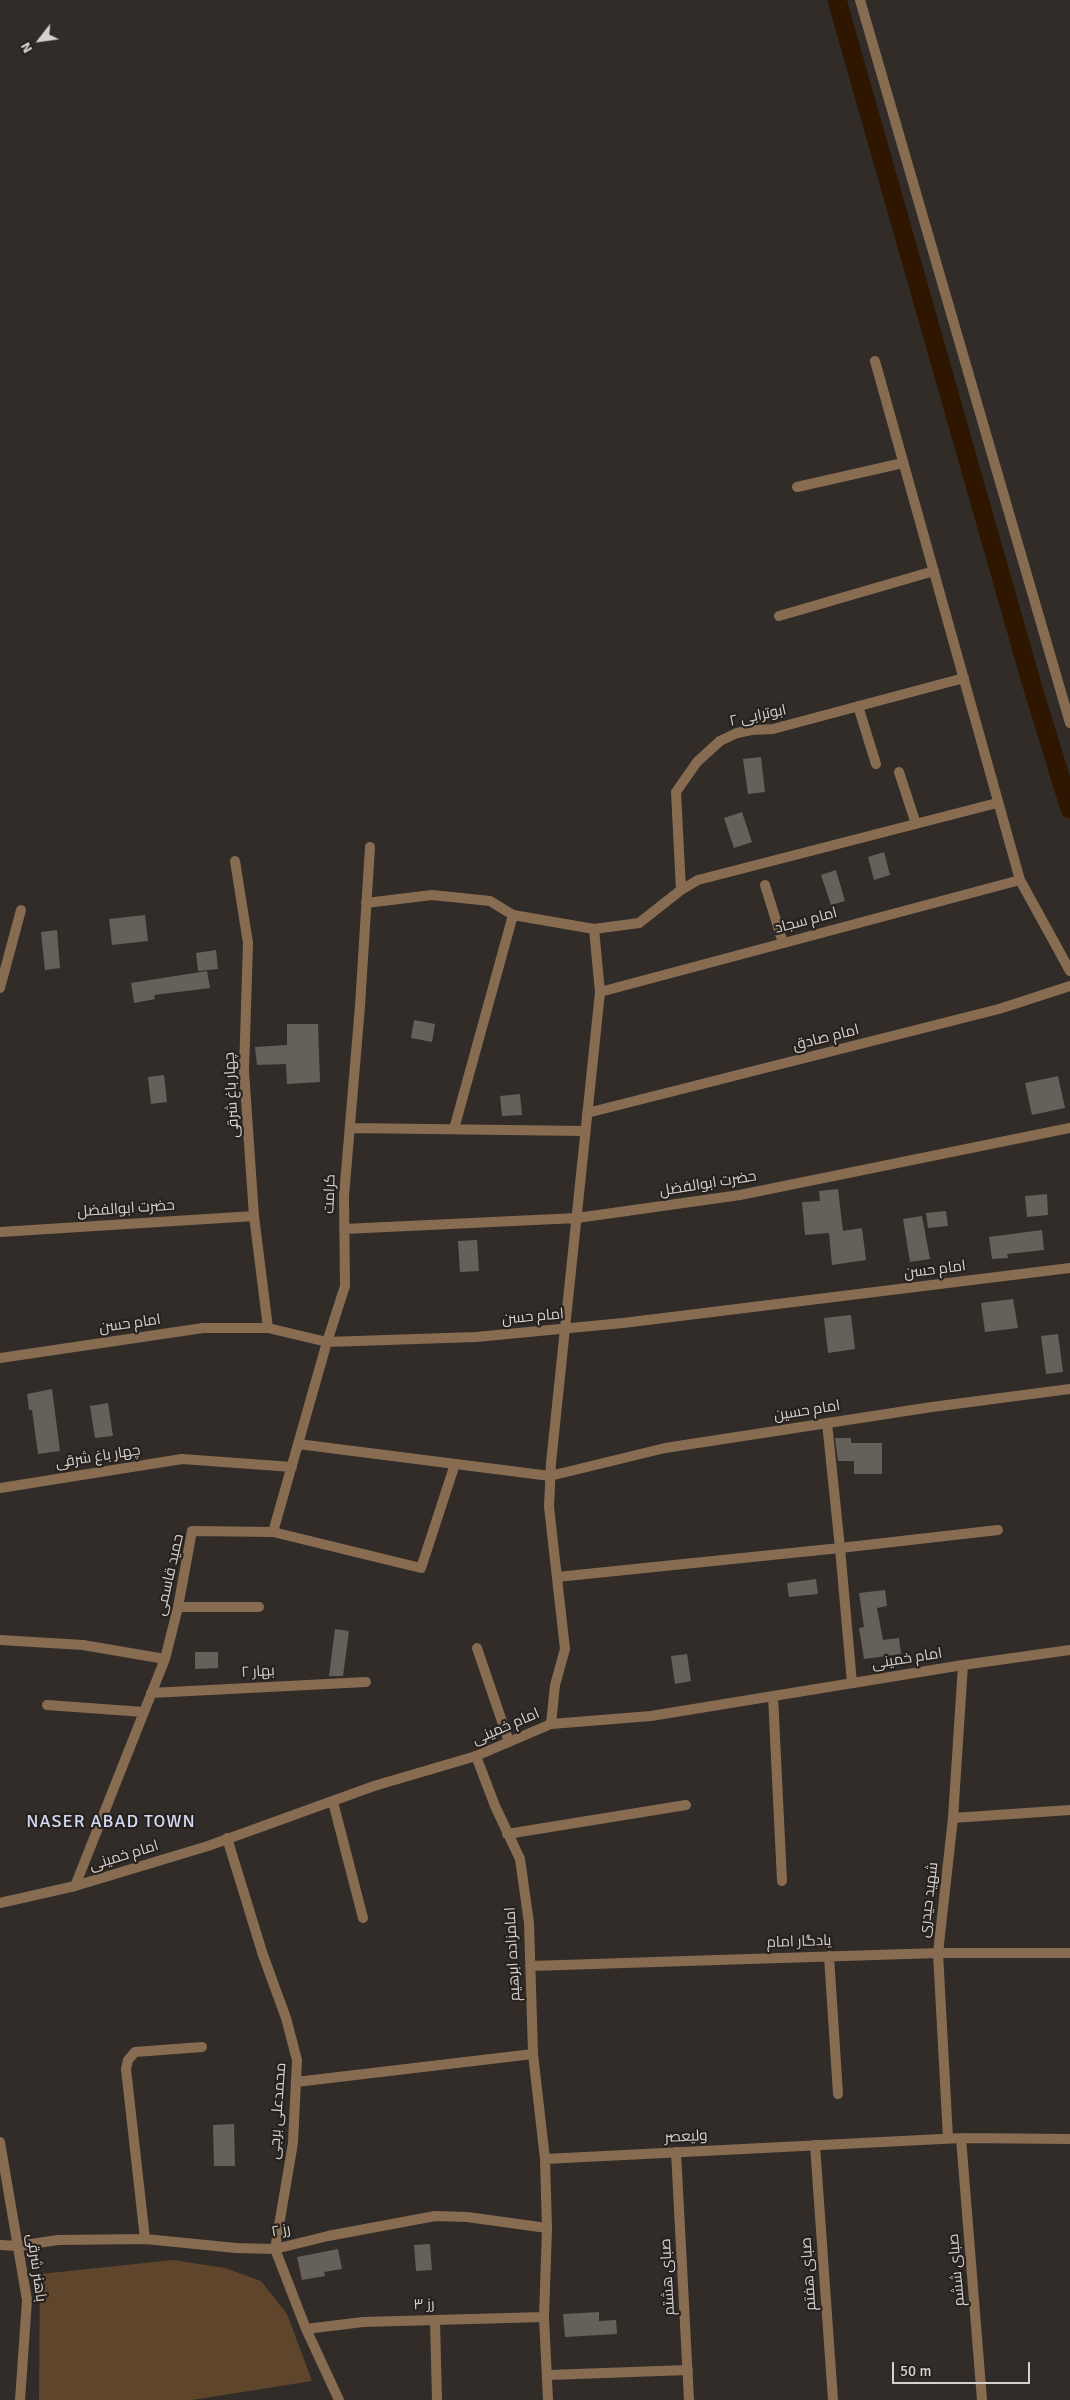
<!DOCTYPE html>
<meta charset="utf-8">
<style>
body{margin:0}
#map{position:relative;width:1070px;height:2400px;overflow:hidden;background:#312c28;font-family:Signika,sans-serif}
canvas{display:block}
.north{position:absolute;left:15px;top:15px;width:50px;height:50px;-webkit-text-stroke:4px #27221e;paint-order:stroke;rotate:240deg;font-size:14px;font-weight:700;line-height:20px;text-align:center;color:#d5d1cf}
.north::after{content:'';display:block;margin:auto;width:18px;height:22px;background:#d5d1cf;clip-path:polygon(50% 0,100% 100%,50% 72%,0 100%)}
.scale{position:absolute;left:892px;top:2362px;width:138px;height:22px;box-sizing:border-box;border:2px solid #d5d1cf;border-top:0;padding-left:6px;font-size:15px;line-height:18px;white-space:nowrap;color:#d5d1cf;-webkit-text-stroke:4px #27221e;paint-order:stroke}
</style>
<div id="map">
<canvas width="1070" height="2400"></canvas>
<div class="north">N</div>
<div class="scale">50 m</div>
</div>
<script>
const c = document.querySelector('canvas').getContext('2d');
c.lineJoin = 'round';
function fill(path, color) {
  c.fillStyle = color;
  c.fill(path, 'evenodd');
}
function shape(rows) {
  const path = new Path2D();
  for (const r of rows) {
    path.moveTo(r[0], r[1]);
    for (let i = 2; i < r.length; i += 2) path.lineTo(r[i], r[i + 1]);
  }
  return path;
}
function trace(path, color, width, dash) {
  c.strokeStyle = color;
  c.lineWidth = width;
  c.lineCap = dash ? 'butt' : 'round';
  c.setLineDash(dash || []);
  c.stroke(path);
}
function drawText(font, color, halo, rows, align = 'center') {
  c.font = font + ' Signika,Cairo,sans-serif';
  c.lineWidth = 4.5;
  c.setLineDash([]);
  c.textBaseline = 'middle';
  c.strokeStyle = halo;
  c.fillStyle = color;
  for (const [text, x, y, turn = 0] of rows) {
    c.save();
    c.translate(x, y);
    c.rotate((+turn || 0) * Math.PI / 180);
    c.textAlign = isNaN(turn) ? turn : align;
    if (halo) c.strokeText(text, 0, 0);
    c.fillText(text, 0, 0);
    c.restore();
  }
}
fill(shape([
 [173,2260,225,2268,261,2281,287,2314,312,2381,192,2400,39,2400,40,2274]
]), '#5e452c');
trace(shape([
 [837,0,1032,685,1070,809]
]), '#2e1600', 19);
fill(shape([
 [761,757,765,792,748,794,743,759],
 [742,812,752,842,734,848,724,818],
 [884,852,890,875,874,880,868,857],
 [836,870,845,901,831,905,821,875],
 [145,915,148,941,112,945,109,919],
 [57,930,60,968,45,970,41,932],
 [216,950,218,969,198,971,196,953],
 [207,971,210,988,154,995,155,999,134,1003,131,983],
 [414,1020,435,1024,432,1042,411,1038],
 [287,1024,318,1024,320,1082,287,1084,286,1064,257,1065,255,1047,287,1045],
 [164,1075,167,1102,151,1104,148,1077],
 [1058,1076,1065,1108,1032,1115,1025,1083],
 [520,1094,522,1115,502,1116,500,1096],
 [838,1189,843,1231,862,1228,866,1260,832,1265,829,1233,805,1235,802,1202,820,1201,819,1191],
 [1047,1194,1048,1215,1027,1217,1025,1196],
 [946,1211,948,1226,928,1228,926,1213],
 [922,1216,930,1259,910,1262,903,1219],
 [1042,1230,1044,1250,1007,1254,1008,1258,992,1259,989,1237],
 [477,1240,479,1271,460,1272,458,1241],
 [1013,1299,1018,1328,985,1332,981,1303],
 [851,1315,855,1349,828,1353,824,1318],
 [1058,1334,1063,1372,1046,1374,1041,1336],
 [52,1389,60,1451,38,1454,32,1410,29,1410,27,1394],
 [108,1403,113,1436,95,1438,90,1406],
 [835,1438,851,1438,851,1443,882,1443,882,1474,854,1474,854,1461,838,1461],
 [816,1579,818,1594,789,1597,787,1583],
 [885,1590,887,1606,877,1608,883,1640,899,1638,901,1654,864,1659,859,1628,864,1627,859,1593],
 [335,1629,349,1631,343,1676,329,1676],
 [195,1652,218,1652,218,1668,195,1669],
 [687,1654,691,1681,675,1684,671,1656],
 [234,2124,235,2166,214,2166,213,2125],
 [430,2244,432,2270,416,2271,414,2245],
 [338,2249,342,2269,324,2272,325,2276,302,2280,297,2257],
 [599,2312,599,2321,616,2320,617,2334,565,2337,563,2314]
]), '#66605b');
trace(shape([
 [0,2245,18,2246],
 [275,2249,328,2236,435,2216,467,2217,547,2228]
]), '#886c52', 10);
trace(shape([
 [860,0,1070,723],
 [875,361,1020,880,1070,971],
 [797,487,903,463],
 [779,616,934,571],
 [858,706,876,764],
 [899,772,916,824],
 [235,861,248,943,244,1071,254,1216,268,1328],
 [765,885,783,943],
 [681,890,676,792,697,762,720,741,737,733,751,730,773,729,964,678],
 [366,903,432,895,490,901,513,915,594,929],
 [0,988,21,910],
 [600,992,1020,880],
 [587,1113,999,1009,1070,986],
 [350,1128,585,1131],
 [454,1129,513,915],
 [344,1229,577,1218,740,1195,1070,1128],
 [0,1232,254,1216],
 [0,1358,203,1328,268,1328,327,1342,476,1337,623,1323,1070,1268],
 [298,1444,550,1476,665,1448,932,1407,1070,1389],
 [0,1488,182,1459,292,1467],
 [273,1532,327,1342,345,1286,344,1196,360,1006,370,847],
 [557,1577,840,1548,827,1423],
 [178,1607,259,1607],
 [0,1640,83,1645,165,1659],
 [477,1648,509,1742],
 [852,1683,840,1548,998,1530],
 [151,1693,366,1682],
 [773,1696,782,1881],
 [47,1705,144,1712],
 [551,1724,555,1685,565,1649,549,1507,551,1463,600,992,594,929,639,923,681,890,698,880,997,803],
 [476,1756,495,1806,520,1859,529,1923,533,2054,545,2159],
 [333,1802,363,1918],
 [953,1818,1070,1810],
 [507,1834,686,1805],
 [227,1838,263,1955,286,2018,297,2060,293,2143,275,2249,306,2329,339,2400],
 [75,1886,165,1659,178,1607,192,1531,273,1532,421,1568,455,1464],
 [829,1956,838,2094],
 [530,1966,938,1953,1070,1953],
 [296,2082,533,2054],
 [948,2138,938,1953,953,1818,963,1665],
 [961,2138,982,2400],
 [0,2142,27,2300,20,2400],
 [815,2145,833,2400],
 [676,2152,689,2400],
 [145,2239,126,2069,128,2060,135,2052,202,2047],
 [18,2246,58,2240,145,2239,236,2248,275,2249],
 [435,2320,437,2400],
 [306,2329,363,2322,544,2317],
 [548,2375,688,2370],
 [548,2400,544,2317,547,2228,545,2159,961,2138,1070,2139]
]), '#886c52', 10);
trace(shape([
 [0,1903,75,1886,208,1846,374,1786,476,1756,551,1724,651,1716,963,1665,1070,1650]
]), '#886c52', 10);
drawText('15px', '#d5d1cf', '#27221e', [
 ["ابوترابی ۲",758,716,-12],
 ["امام سجاد",806,921,-15],
 ["امام صادق",826,1038,-14],
 ["چهار باغ شرقی",232,1095,-93],
 ["حضرت ابوالفضل",708,1184,-9],
 ["کرامت",330,1194,-88],
 ["حضرت ابوالفضل",126,1209,-4],
 ["امام حسن",935,1270,-7],
 ["امام حسن",533,1317,-5],
 ["امام حسن",130,1324,-8],
 ["امام حسین",807,1411,-9],
 ["چهار باغ شرقی",98,1457,-9],
 ["حمید قاسمی",170,1575,-77],
 ["امام خمینی",907,1659,-9],
 ["بهار ۲",258,1672,-3],
 ["امام خمینی",506,1727,-23],
 ["امام خمینی",124,1856,-17],
 ["شهید حیدری",929,1900,-83],
 ["یادگار امام",799,1942,-2],
 ["امامزاده ابرهیم",513,1954,-93],
 ["محمدعلی برجی",278,2111,-86],
 ["ولیعصر",686,2137,-3],
 ["رز ۲",281,2231,-10],
 ["باهنر شرقی",36,2268,82],
 ["صبای ششم",957,2270,-95],
 ["صبای هفتم",809,2274,-94],
 ["صبای هشتم",668,2277,-93],
 ["رز ۳",424,2305,-2]
]);
c.letterSpacing = '1px';
drawText('18px', '#d3daf7', '#27221e', [
 ["NASER ABAD TOWN",111,1822]
]);
c.letterSpacing = '0px';
</script>
